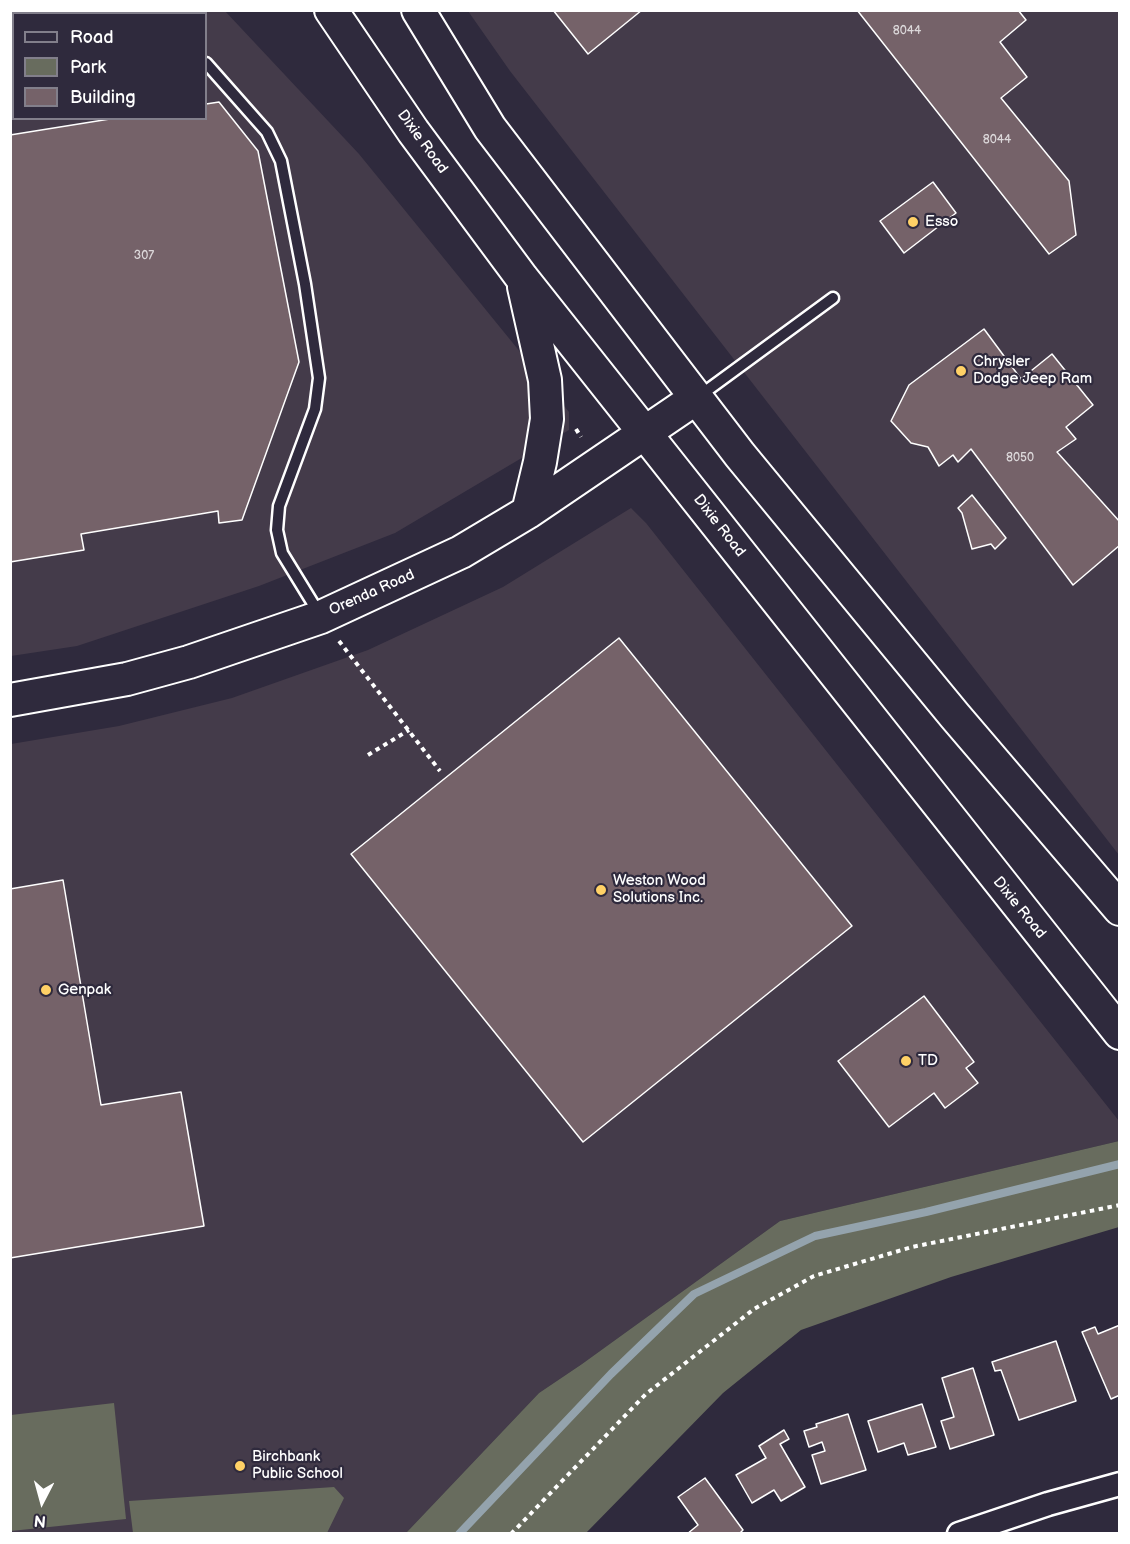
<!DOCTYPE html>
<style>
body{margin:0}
#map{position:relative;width:1130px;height:1544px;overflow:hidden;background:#2f2a3d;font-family:"Balsamiq Sans",sans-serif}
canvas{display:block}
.frame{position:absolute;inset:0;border:12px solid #fff;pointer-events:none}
.legend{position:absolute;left:12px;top:12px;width:195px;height:108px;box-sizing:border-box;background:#2f2a3d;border:2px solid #827f8b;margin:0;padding:8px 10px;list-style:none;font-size:18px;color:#fff}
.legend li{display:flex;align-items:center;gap:12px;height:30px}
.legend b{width:30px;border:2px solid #827f8b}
.north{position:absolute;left:12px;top:1472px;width:60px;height:60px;-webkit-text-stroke:4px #2f2a3d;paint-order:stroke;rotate:186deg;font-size:16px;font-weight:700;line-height:24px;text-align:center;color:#fff}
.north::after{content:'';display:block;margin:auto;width:21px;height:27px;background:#fff;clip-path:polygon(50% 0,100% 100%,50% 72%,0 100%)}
</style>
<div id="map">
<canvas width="1130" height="1544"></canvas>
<div class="frame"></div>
<ul class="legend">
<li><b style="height:8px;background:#2f2a3d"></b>Road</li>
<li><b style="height:16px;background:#686c5e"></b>Park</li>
<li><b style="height:16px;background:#756269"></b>Building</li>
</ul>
<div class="north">N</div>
</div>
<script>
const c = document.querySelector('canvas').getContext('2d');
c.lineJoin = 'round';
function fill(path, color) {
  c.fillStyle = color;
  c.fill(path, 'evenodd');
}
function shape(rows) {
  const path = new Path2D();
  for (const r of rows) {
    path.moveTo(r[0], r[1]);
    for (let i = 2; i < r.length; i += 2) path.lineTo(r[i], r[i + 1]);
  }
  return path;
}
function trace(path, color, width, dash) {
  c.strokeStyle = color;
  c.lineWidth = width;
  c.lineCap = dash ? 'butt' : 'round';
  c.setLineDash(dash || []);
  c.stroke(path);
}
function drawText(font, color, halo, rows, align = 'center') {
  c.font = font + ' "Balsamiq Sans",sans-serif';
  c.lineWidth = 4.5;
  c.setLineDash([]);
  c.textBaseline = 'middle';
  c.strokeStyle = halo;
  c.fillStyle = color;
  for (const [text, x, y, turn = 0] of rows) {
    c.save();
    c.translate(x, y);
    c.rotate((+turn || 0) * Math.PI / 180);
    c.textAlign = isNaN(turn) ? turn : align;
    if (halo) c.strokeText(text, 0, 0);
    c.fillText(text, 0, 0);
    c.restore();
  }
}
fill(shape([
 [11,11,225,11,359,154,569,412,569,430,395,533,259,586,77,646,11,656],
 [14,14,206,14,206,118,14,118],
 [468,11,1119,11,1119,855,510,71],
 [631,508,646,523,1119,1121,1119,1141,780,1221,582,1364,539,1393,406,1533,11,1534,11,744,119,726,232,698,368,650,503,587]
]), '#443b4a');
fill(shape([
 [1119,1141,1119,1227,951,1277,801,1330,723,1393,586,1533,406,1533,539,1393,582,1364,780,1221],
 [114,1403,126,1519,11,1531,11,1415],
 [334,1487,344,1498,327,1533,133,1533,129,1501]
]), '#686c5e');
trace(shape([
 [459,1534,611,1374,694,1294,815,1236,926,1212,1120,1164]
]), '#94a3ad', 8);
const building = shape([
 [553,10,642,10,588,54,553,10],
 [857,10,1018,10,1026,20,1000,42,1027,77,1001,98,1069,181,1076,235,1049,254,857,10],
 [219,102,258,151,299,362,242,520,219,523,218,511,81,534,84,550,10,562,10,135,116,118,206,118,206,104,219,102],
 [933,182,956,213,904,253,880,221,933,182],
 [984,329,1021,379,1052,354,1093,405,1066,427,1076,439,1057,452,1120,522,1120,545,1073,585,971,449,958,462,953,455,939,466,928,447,911,443,891,421,909,385,984,329],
 [972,495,1006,538,995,549,991,544,972,549,962,513,958,508,972,495],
 [619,638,852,926,583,1142,351,854,619,638],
 [63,880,101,1105,181,1092,204,1226,10,1258,10,889,63,880],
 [924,996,974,1062,966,1068,978,1083,945,1108,934,1093,889,1127,838,1061,924,996],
 [1120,1325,1120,1395,1111,1399,1082,1332,1095,1327,1098,1334,1120,1325],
 [1056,1341,1076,1401,1019,1420,1001,1370,995,1371,992,1362,1056,1341],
 [973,1368,994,1435,950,1449,941,1421,954,1417,942,1378,973,1368],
 [922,1404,936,1447,908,1455,904,1443,878,1452,868,1421,922,1404],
 [848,1414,866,1470,821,1484,812,1455,825,1451,822,1442,809,1447,804,1431,817,1427,816,1424,848,1414],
 [784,1430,789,1439,780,1444,805,1487,781,1501,774,1490,752,1503,736,1475,766,1458,759,1446,784,1430],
 [705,1478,743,1530,739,1534,687,1534,698,1525,678,1497,705,1478]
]);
fill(building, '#756269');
trace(building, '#fff', 1.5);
const lane = shape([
 [10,33,14,33],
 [206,63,267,132,281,161,305,284,319,378,315,409,279,506,277,530,282,553,320,615],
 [698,397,833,298]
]);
const street = shape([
 [959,1534,1048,1504,1120,1484]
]);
const secondary = shape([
 [331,10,413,131,522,278,1120,1033],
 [418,10,490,128,740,455,955,716,1120,909],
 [524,287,545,380,547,419,540,462,528,512],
 [10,700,127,679,189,662,321,617,461,552,528,512,696,398]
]);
trace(lane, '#fff', 15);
trace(street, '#fff', 27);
trace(secondary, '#fff', 36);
trace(shape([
 [576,429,581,437],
 [339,641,440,771],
 [368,755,409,730],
 [511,1534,646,1394,754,1309,814,1276,912,1247,1120,1205]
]), '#fff', 4, [4.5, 4.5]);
trace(lane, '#2f2a3d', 10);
trace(street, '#2f2a3d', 22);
trace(secondary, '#2f2a3d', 32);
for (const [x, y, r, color] of [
 [913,222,6,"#ffd166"],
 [961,371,6,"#ffd166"],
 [601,890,6,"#ffd166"],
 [46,990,6,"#ffd166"],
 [906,1061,6,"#ffd166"],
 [240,1466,6,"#ffd166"]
]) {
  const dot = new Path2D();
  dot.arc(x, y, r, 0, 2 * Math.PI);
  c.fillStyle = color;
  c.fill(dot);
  trace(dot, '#2f2a3d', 2);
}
drawText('12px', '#dcd8da', null, [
 ["8044",907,31],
 ["8044",997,140],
 ["307",144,256],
 ["8050",1020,458]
]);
drawText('15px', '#fff', '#2f2a3d', [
 ["Dixie Road",422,142,54],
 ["Dixie Road",719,526,52],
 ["Orenda Road",372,593,-24],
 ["Dixie Road",1019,908,51]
]);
drawText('15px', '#fff', '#2f2a3d', [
 ["Esso",925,222],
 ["Chrysler",973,362],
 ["Dodge Jeep Ram",973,379],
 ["Weston Wood",613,881],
 ["Solutions Inc.",613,898],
 ["Genpak",58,990],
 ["TD",918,1061],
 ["Birchbank",252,1457],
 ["Public School",252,1474]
], 'left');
</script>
